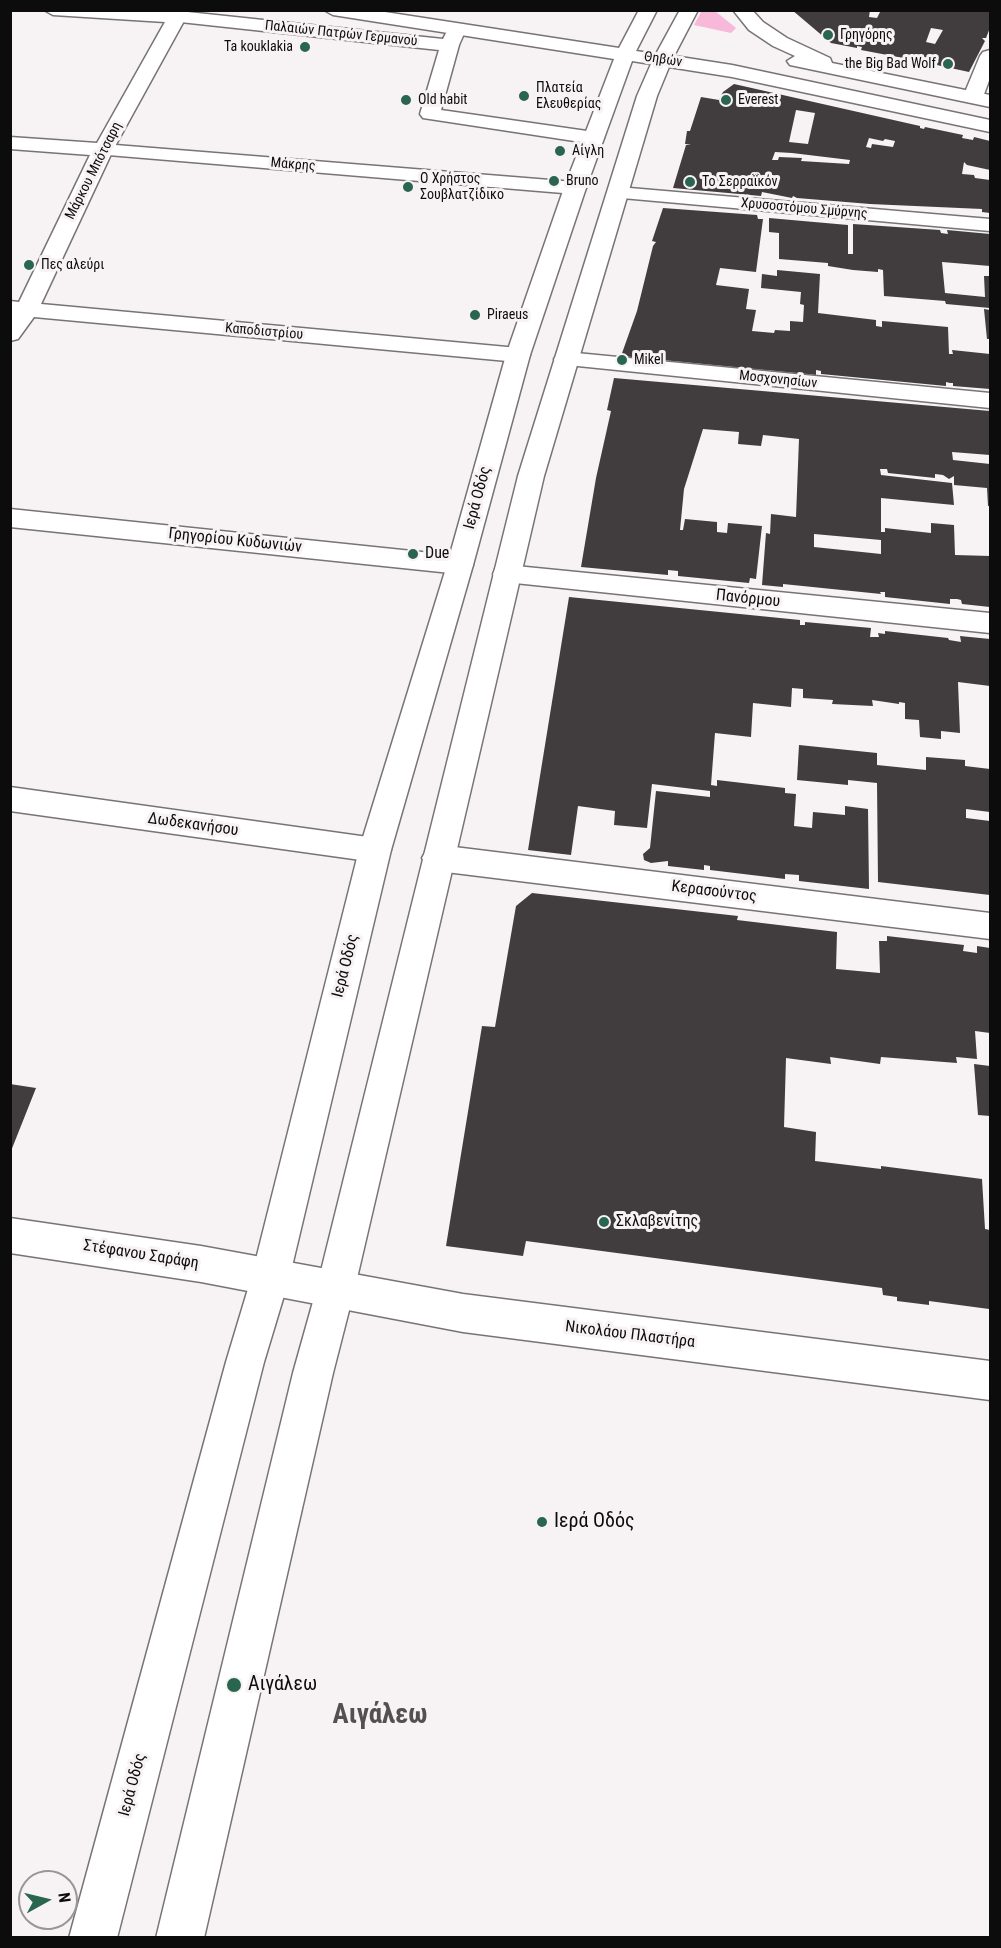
<!DOCTYPE html>
<meta charset="utf-8">
<style>
body{margin:0}
#map{position:relative;width:1001px;height:1948px;overflow:hidden;background:#f7f2f4;font-family:"Roboto Condensed",sans-serif}
canvas{display:block}
.frame{position:absolute;inset:0;border:12px solid #0d0c0c;pointer-events:none}
.north{position:absolute;left:18px;top:1870px;width:60px;height:60px;box-sizing:border-box;background:#f7f2f4;border:2px solid #999697;border-radius:50%;rotate:82deg;font-size:16px;font-weight:700;line-height:24px;text-align:center;color:#0d0c0c}
.north::after{content:'';display:block;margin:auto;width:21px;height:27px;background:#29654f;clip-path:polygon(50% 0,100% 100%,50% 72%,0 100%)}
</style>
<div id="map">
<canvas width="1001" height="1948"></canvas>
<div class="frame"></div>
<div class="north">N</div>
</div>
<script>
const c = document.querySelector('canvas').getContext('2d');
c.lineJoin = 'round';
function fill(path, color) {
  c.fillStyle = color;
  c.fill(path, 'evenodd');
}
function shape(rows) {
  const path = new Path2D();
  for (const r of rows) {
    path.moveTo(r[0], r[1]);
    for (let i = 2; i < r.length; i += 2) path.lineTo(r[i], r[i + 1]);
  }
  return path;
}
function trace(path, color, width, dash) {
  c.strokeStyle = color;
  c.lineWidth = width;
  c.lineCap = dash ? 'butt' : 'round';
  c.setLineDash(dash || []);
  c.stroke(path);
}
function drawText(font, color, halo, rows, align = 'center') {
  c.font = font + ' "Roboto Condensed",sans-serif';
  c.lineWidth = 6;
  c.setLineDash([]);
  c.textBaseline = 'middle';
  c.strokeStyle = halo;
  c.fillStyle = color;
  for (const [text, x, y, turn = 0] of rows) {
    c.save();
    c.translate(x, y);
    c.rotate((+turn || 0) * Math.PI / 180);
    c.textAlign = isNaN(turn) ? turn : align;
    if (halo) c.strokeText(text, 0, 0);
    c.fillText(text, 0, 0);
    c.restore();
  }
}
fill(shape([
 [702,10,715,11,736,28,731,33,694,25]
]), '#f8b8da');
fill(shape([
 [792,10,870,10,869,17,877,18,881,10,990,10,990,28,986,38,982,38,985,41,969,72,923,62,924,59,920,58,919,61,861,50,862,47,857,46,857,48,831,43],
 [931,28,943,30,935,44,926,42],
 [734,84,920,126,920,128,924,129,925,127,963,135,962,138,973,140,974,137,990,141,990,170,967,165,964,162,962,174,974,175,975,178,990,180,990,213,982,212,982,209,870,204,797,198,793,196,792,198,762,192,761,196,673,188,686,145,691,144,685,144,687,131,690,131,701,97,719,100,723,92],
 [796,110,815,113,808,144,789,142],
 [869,138,883,141,885,139,895,141,893,147,872,144,871,148,866,147],
 [775,152,792,153,850,160,849,164,801,161,802,158,779,157,778,160,772,160],
 [663,208,757,215,758,219,763,219,756,272,720,268,716,285,749,289,746,309,756,310,752,331,774,333,775,330,790,331,790,321,803,322,804,305,800,304,801,292,761,288,762,274,777,276,777,270,820,274,818,313,876,320,876,326,882,327,882,321,948,327,949,354,953,354,952,350,990,354,990,389,953,386,953,383,950,383,946,382,946,386,821,374,821,371,816,370,816,375,621,356,637,311,653,246,656,242,652,241],
 [769,218,848,225,848,254,853,254,853,224,940,230,941,233,948,234,947,230,990,234,990,266,942,262,945,293,985,297,984,276,990,276,990,308,946,304,945,301,884,296,883,270,878,269,878,272,853,270,828,266,828,263,779,259,779,233,769,232],
 [984,309,990,310,990,339,987,339],
 [614,378,990,411,990,455,952,452,953,460,990,464,990,506,988,506,987,488,954,485,954,476,949,479,943,475,935,474,935,478,888,473,887,469,880,469,881,475,952,483,954,505,881,498,881,532,885,532,885,528,931,533,931,523,954,525,955,555,990,556,990,607,962,604,961,600,957,599,950,599,950,604,885,597,885,592,880,592,881,594,783,584,783,587,762,585,766,533,770,534,771,514,796,517,799,439,763,435,761,446,738,444,739,432,703,429,684,489,680,530,683,530,685,519,717,522,717,532,727,533,728,523,762,526,756,579,750,578,749,583,678,576,678,571,668,570,668,575,581,567,596,478,611,411,607,410],
 [814,534,881,540,881,554,814,547],
 [569,597,800,620,800,625,805,625,805,622,871,628,870,637,879,637,878,633,885,634,885,631,948,638,949,640,961,642,960,636,990,639,990,686,958,682,960,733,941,731,941,739,920,737,919,720,905,719,905,703,899,702,899,704,872,700,873,706,832,704,833,700,803,698,803,689,792,688,791,707,753,703,751,737,715,733,711,785,717,786,717,780,785,788,785,793,796,794,794,826,812,828,813,812,845,815,845,806,868,809,869,889,799,881,799,875,785,874,785,879,710,870,710,866,704,865,704,870,668,866,668,861,651,863,644,860,643,854,650,848,656,791,710,797,710,791,652,784,647,828,614,825,615,811,578,806,571,855,528,850],
 [799,745,877,753,877,765,926,770,926,757,965,760,965,766,990,769,990,812,966,809,966,818,990,821,990,895,878,882,877,783,848,780,848,785,797,780],
 [532,893,738,916,737,920,837,932,836,969,880,973,879,941,887,941,887,936,964,945,963,951,977,953,977,946,990,948,990,1033,975,1031,977,1059,956,1057,957,1063,881,1057,880,1064,830,1057,831,1064,786,1058,784,1127,816,1132,815,1161,881,1169,881,1166,982,1179,985,1229,990,1230,989,1309,929,1301,929,1305,897,1301,897,1297,883,1295,882,1288,526,1241,523,1256,446,1246,482,1026,495,1027,516,906],
 [974,1064,990,1066,990,1116,978,1115],
 [10,1084,36,1088,11,1151,10,1151]
]), '#413d3f');
const pedestrian = shape([
 [178,11,443,39,450,25,464,25,466,29,459,45,441,110,594,132,601,134,604,138,601,142,594,144,423,118,420,114,439,50,171,21,169,17,171,13,178,11],
 [103,144,575,182,582,184,586,188,582,192,575,194,96,154,93,150,96,146,103,144],
 [618,187,990,219,990,231,611,197,607,193,611,189,618,187],
 [566,352,990,393,990,408,558,364,554,359,558,354,566,352],
 [10,509,460,556,469,558,473,565,469,572,460,574,10,527,10,509],
 [506,565,990,613,990,633,496,581,493,574,496,567,506,565]
]);
const minor = shape([
 [44,10,190,10,113,150,41,304,518,348,526,350,530,355,526,360,518,362,34,317,18,339,10,341,10,301,19,302,90,155,10,149,10,137,97,143,165,22,53,15,44,10],
 [990,50,990,78,983,97,980,101,973,103,966,101,963,97,980,56,983,52,990,50],
 [10,787,375,838,386,841,391,850,386,859,375,862,10,811,10,787],
 [438,845,990,913,990,939,438,871,427,867,422,858,427,849,438,845]
]);
const tertiary = shape([
 [10,1218,201,1246,463,1294,990,1361,990,1400,463,1332,201,1282,10,1253,10,1218]
]);
const secondary = shape([
 [324,10,372,10,619,48,639,10,657,10,636,51,656,54,680,10,698,10,674,56,732,65,990,120,990,132,732,77,669,67,657,96,544,476,354,1291,333,1373,204,1938,156,1938,293,1373,316,1291,518,476,637,96,651,64,632,61,586,188,530,355,473,565,391,850,289,1279,264,1362,117,1938,69,1938,226,1362,251,1279,359,850,447,565,506,355,564,188,614,59,333,15,324,10],
 [733,10,752,10,763,22,787,38,830,58,832,63,990,95,990,107,790,65,787,61,795,56,773,46,749,30,733,10]
]);
trace(pedestrian, '#787476', 3);
trace(minor, '#787476', 3);
trace(tertiary, '#787476', 3);
trace(secondary, '#787476', 3);
fill(pedestrian, '#fff');
fill(minor, '#fff');
fill(tertiary, '#fff');
fill(secondary, '#fff');
for (const [x, y, r, color] of [
 [828,35,6,"#29654f"],
 [305,47,6,"#29654f"],
 [948,64,6,"#29654f"],
 [524,96,6,"#29654f"],
 [406,100,6,"#29654f"],
 [726,100,6,"#29654f"],
 [560,151,6,"#29654f"],
 [554,181,6,"#29654f"],
 [690,182,6,"#29654f"],
 [408,187,6,"#29654f"],
 [29,265,6,"#29654f"],
 [475,315,6,"#29654f"],
 [622,360,6,"#29654f"],
 [413,554,6,"#29654f"],
 [604,1222,6,"#29654f"],
 [542,1522,6,"#29654f"],
 [234,1685,8,"#29654f"]
]) {
  const dot = new Path2D();
  dot.arc(x, y, r, 0, 2 * Math.PI);
  c.fillStyle = color;
  c.fill(dot);
  trace(dot, '#f7f2f4', 2);
}
drawText('14px', '#0d0c0c', '#f7f2f4', [
 ["Παλαιών Πατρών Γερμανού",341,34,6],
 ["Θηβών",663,60,9],
 ["Μάκρης",293,165,5],
 ["Μάρκου Μπότσαρη",94,171,-63],
 ["Χρυσοστόμου Σμύρνης",804,209,5],
 ["Καποδιστρίου",264,332,5],
 ["Μοσχονησίων",778,380,6]
]);
drawText('14px', '#0d0c0c', '#f7f2f4', [
 ["Γρηγόρης",840,35],
 ["Ta kouklakia",293,47,"right"],
 ["the Big Bad Wolf",936,64,"right"],
 ["Πλατεία",536,88],
 ["Ελευθερίας",536,104],
 ["Old habit",418,100],
 ["Everest",738,100],
 ["Αίγλη",572,151],
 ["Ο Χρήστος",420,179],
 ["Σουβλατζίδικο",420,195],
 ["Bruno",566,181],
 ["Το Σερραϊκόν",702,182],
 ["Πες αλεύρι",41,265],
 ["Piraeus",487,315],
 ["Mikel",634,360]
], 'left');
drawText('16px', '#0d0c0c', '#f7f2f4', [
 ["Ιερά Οδός",478,498,-75],
 ["Γρηγορίου Κυδωνιών",235,541,6],
 ["Πανόρμου",748,599,6],
 ["Δωδεκανήσου",193,825,8],
 ["Κερασούντος",714,892,7],
 ["Ιερά Οδός",346,966,-76],
 ["Στέφανου Σαράφη",141,1255,9],
 ["Νικολάου Πλαστήρα",630,1335,7],
 ["Ιερά Οδός",133,1785,-75]
]);
drawText('16px', '#0d0c0c', '#f7f2f4', [
 ["Due",425,554],
 ["Σκλαβενίτης",616,1222]
], 'left');
drawText('20px', '#0d0c0c', '#f7f2f4', [
 ["Ιερά Οδός",554,1522],
 ["Αιγάλεω",248,1685]
], 'left');
drawText('bold 27px', '#545052', '#f7f2f4', [
 ["Αιγάλεω",380,1716]
]);
</script>
